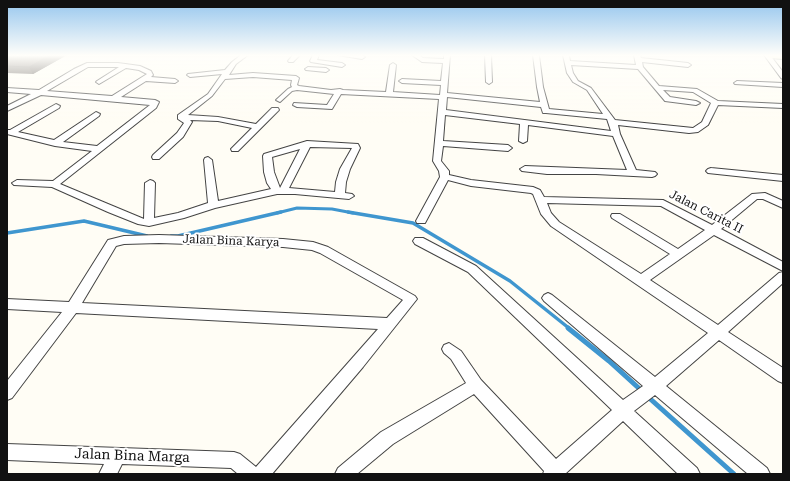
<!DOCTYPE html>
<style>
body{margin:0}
#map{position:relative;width:790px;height:481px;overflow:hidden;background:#fffdf5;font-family:"Roboto Serif",serif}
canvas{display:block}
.frame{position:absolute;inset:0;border:8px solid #111;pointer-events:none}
</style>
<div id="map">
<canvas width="790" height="481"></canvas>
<div class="frame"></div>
</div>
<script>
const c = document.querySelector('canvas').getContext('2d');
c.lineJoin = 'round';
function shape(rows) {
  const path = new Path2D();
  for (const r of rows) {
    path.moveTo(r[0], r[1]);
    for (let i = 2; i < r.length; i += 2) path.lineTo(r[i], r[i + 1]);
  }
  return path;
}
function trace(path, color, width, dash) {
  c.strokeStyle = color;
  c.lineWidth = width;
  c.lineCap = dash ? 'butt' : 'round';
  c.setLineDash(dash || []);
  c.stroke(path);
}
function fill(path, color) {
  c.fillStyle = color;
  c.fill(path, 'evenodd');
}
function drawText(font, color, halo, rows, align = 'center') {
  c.font = font + ' "Roboto Serif",serif';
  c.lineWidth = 4;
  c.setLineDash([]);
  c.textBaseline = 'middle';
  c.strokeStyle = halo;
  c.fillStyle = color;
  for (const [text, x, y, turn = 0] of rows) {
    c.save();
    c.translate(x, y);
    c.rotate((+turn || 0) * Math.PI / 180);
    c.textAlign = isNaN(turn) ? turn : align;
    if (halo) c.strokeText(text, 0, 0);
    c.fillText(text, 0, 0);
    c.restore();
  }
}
trace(shape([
 [277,213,297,208,332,209,353,213]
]), '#3f96cf', 3);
trace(shape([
 [348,212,413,223,510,281,570,329],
 [7,233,84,221,147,236],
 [171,236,178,236,281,212]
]), '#3f96cf', 3.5);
trace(shape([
 [568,328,609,361,643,392],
 [647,396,734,474]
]), '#3f96cf', 5);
const street = shape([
 [241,55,248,55,236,64,229,75,253,73,296,76,299,78,297,85,299,86,331,90,340,89,343,90,386,92,390,65,393,63,396,65,393,92,440,95,441,85,402,83,399,81,402,79,441,81,443,63,422,62,412,55,419,55,423,58,444,59,444,55,450,55,447,93,540,102,537,87,533,55,539,55,543,87,549,109,603,114,587,90,573,82,567,73,563,55,569,55,570,61,636,65,634,55,640,55,641,58,688,63,691,65,688,67,642,62,643,67,659,86,697,89,718,101,783,104,783,108,718,105,708,125,698,132,689,133,618,125,620,134,636,170,655,172,657,174,655,176,652,177,596,174,547,174,522,171,520,169,525,166,627,170,613,136,528,125,527,141,523,143,519,141,520,124,445,115,443,141,508,145,512,148,508,151,443,146,441,161,449,171,449,175,471,180,533,187,540,190,544,197,663,200,712,225,752,194,765,193,783,201,783,208,763,199,757,199,721,229,783,262,783,271,714,235,650,280,718,325,779,273,783,272,783,283,728,332,783,368,783,383,778,381,719,340,666,386,767,468,770,474,748,474,655,395,634,411,697,468,700,474,678,474,623,421,565,474,543,474,544,471,474,394,393,444,357,474,335,474,338,468,381,432,466,383,451,359,444,353,442,349,444,345,449,343,461,351,481,380,556,459,612,410,468,272,415,244,413,241,415,238,423,238,476,266,623,400,643,386,544,301,542,298,544,295,548,293,552,295,655,377,708,333,551,226,541,214,533,194,531,193,471,186,448,180,425,223,417,223,416,221,440,177,439,171,433,161,439,99,341,94,332,109,297,107,293,105,294,103,327,105,334,94,297,90,292,91,280,102,276,100,288,89,292,87,291,85,292,80,253,77,225,79,212,96,188,115,218,117,256,124,272,108,278,108,279,110,238,151,232,151,231,149,252,128,218,121,190,120,192,122,183,137,159,159,153,159,152,157,153,155,177,133,184,123,178,119,178,115,208,94,222,74,190,77,187,75,188,74,225,70,232,62,241,55],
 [571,65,638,69,665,101,696,105,700,103,696,101,670,97,663,90,693,92,711,103,702,122,693,128,615,120,591,88,578,81,573,73,571,65],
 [447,97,541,107,543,113,546,113,607,119,611,131,446,110,447,97],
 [547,203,661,206,705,230,678,249,620,214,612,214,611,216,612,218,670,254,641,274,559,222,551,213,547,203],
 [293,55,300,55,293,62,289,62,288,61,293,55],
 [313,55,319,55,317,60,342,63,345,65,342,67,311,62,310,61,313,55],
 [338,55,362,55,365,57,362,59,338,55],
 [485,55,491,55,492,82,489,84,486,82,485,55],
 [764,55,770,55,783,72,783,79,781,78,764,55],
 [87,63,118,63,140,66,151,71,153,75,151,77,175,79,178,81,175,83,146,81,121,97,155,100,159,102,156,108,60,184,144,219,145,183,150,180,153,181,155,183,154,218,178,213,208,203,204,160,205,158,208,157,212,160,218,201,271,189,267,183,264,172,263,156,264,154,307,141,358,144,360,148,350,169,346,182,345,193,352,194,354,196,349,199,295,194,277,194,215,208,184,218,149,226,138,224,108,212,52,187,14,185,12,183,17,180,53,181,92,151,55,146,7,134,7,130,10,130,56,104,60,106,59,108,18,132,54,140,96,112,100,114,99,116,63,142,97,146,150,105,41,95,7,111,7,106,31,94,7,92,7,88,39,90,74,69,87,63],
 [88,67,119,67,97,81,96,82,99,84,126,68,139,70,147,74,112,96,47,91,88,67],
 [310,147,352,148,340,169,336,182,335,192,289,188,310,147],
 [300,149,280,188,274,172,272,157,300,149],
 [308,67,326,68,329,70,326,72,306,70,305,69,308,67],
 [737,81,783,83,783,87,735,84,734,83,737,81],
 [711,168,783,175,783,181,708,173,706,171,708,169,711,168],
 [159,235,283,239,313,242,328,247,415,296,417,299,363,367,272,474,238,474,231,468,122,464,117,474,99,474,104,464,7,460,7,444,234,452,240,454,256,467,378,329,76,313,12,398,7,400,7,381,62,312,7,309,7,299,69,302,108,240,124,236,159,235],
 [159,243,283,247,312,250,320,253,403,300,387,318,82,303,116,246,124,244,159,243]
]);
const secondary = shape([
 [766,55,783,55,783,59,770,58,766,55]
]);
trace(street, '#444', 2);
trace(secondary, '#333', 2);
fill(street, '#fff');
fill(secondary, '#fff6b0');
fill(shape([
 [7,55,67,55,33,74,7,73]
]), '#4d4742');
fill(shape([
 [50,55,67,55,33,74,29,67]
]), '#3f3936');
const building = shape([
 [7,55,50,55,29,67,7,66,7,55]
]);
fill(building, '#5a524d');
trace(building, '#3f3936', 1);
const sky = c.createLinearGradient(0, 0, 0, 123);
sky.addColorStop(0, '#95c6ee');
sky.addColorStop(0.45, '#fffefa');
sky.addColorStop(1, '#fffefa00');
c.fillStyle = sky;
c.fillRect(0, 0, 790, 123);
drawText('12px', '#111', '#fff', [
 ["Jalan Carita II",706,212,27],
 ["Jalan Bina Karya",231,241,2]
]);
drawText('14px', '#111', '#fff', [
 ["Jalan Bina Marga",132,456,2]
]);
</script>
